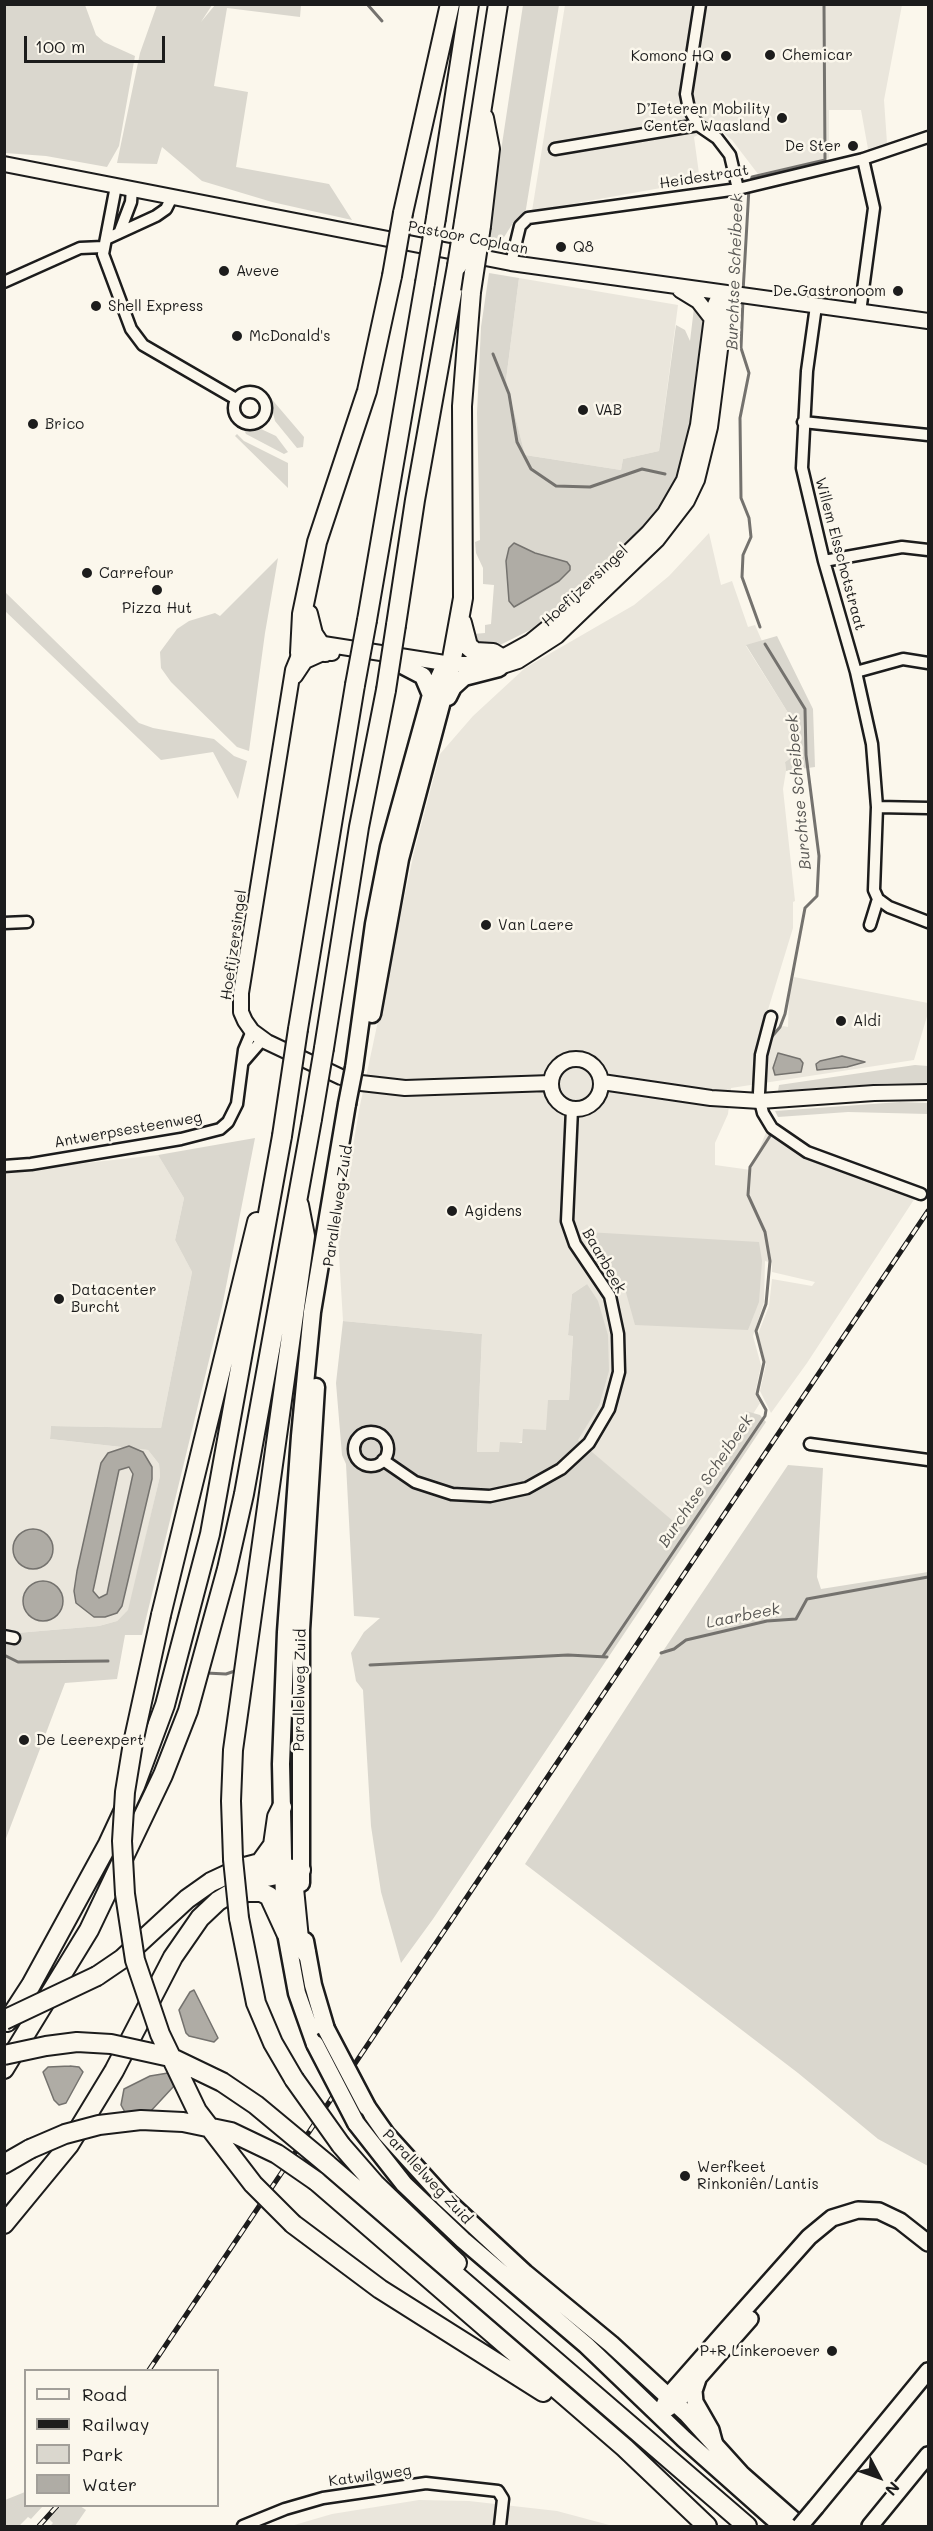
<!DOCTYPE html>
<meta charset="utf-8">
<style>
body{margin:0}
#map{position:relative;width:933px;height:2531px;overflow:hidden;background:#fbf7ec;font-family:Mali,sans-serif}
canvas{display:block}
.frame{position:absolute;inset:0;border:6px solid #1c1c1c;pointer-events:none}
.legend{position:absolute;left:24px;top:2369px;width:195px;height:138px;box-sizing:border-box;background:#fbf7ec;border:2px solid #a29f99;margin:0;padding:8px 10px;list-style:none;font-size:18px;color:#1c1c1c}
.legend li{display:flex;align-items:center;gap:12px;height:30px}
.legend b{width:30px;border:2px solid #a29f99}
.north{position:absolute;left:849px;top:2447px;width:60px;height:60px;-webkit-text-stroke:4px #fbf7ec;paint-order:stroke;rotate:131deg;font-size:16px;font-weight:700;line-height:24px;text-align:center;color:#1c1c1c}
.north::after{content:'';display:block;margin:auto;width:21px;height:27px;background:#1c1c1c;clip-path:polygon(50% 0,100% 100%,50% 72%,0 100%)}
.scale{position:absolute;left:24px;top:36px;width:141px;height:27px;box-sizing:border-box;border:3px solid #1c1c1c;border-top:0;padding-left:8px;font-size:18px;line-height:21px;white-space:nowrap;color:#1c1c1c;-webkit-text-stroke:4px #fbf7ec;paint-order:stroke}
</style>
<div id="map">
<canvas width="933" height="2531"></canvas>
<div class="frame"></div>
<ul class="legend">
<li><b style="height:8px;background:#fbf7ec"></b>Road</li>
<li><b style="height:8px;background:#1c1c1c"></b>Railway</li>
<li><b style="height:16px;background:#dad7ce"></b>Park</li>
<li><b style="height:16px;background:#afaca5"></b>Water</li>
</ul>
<div class="north">N</div>
<div class="scale">100 m</div>
</div>
<script>
const c = document.querySelector('canvas').getContext('2d');
c.lineJoin = 'round';
function fill(path, color) {
  c.fillStyle = color;
  c.fill(path, 'evenodd');
}
function shape(rows) {
  const path = new Path2D();
  for (const r of rows) {
    if (r.length === 3) {
      path.moveTo(r[0] + r[2], r[1]);
      path.arc(r[0], r[1], r[2], 0, 2 * Math.PI);
      continue;
    }
    path.moveTo(r[0], r[1]);
    for (let i = 2; i < r.length; i += 2) path.lineTo(r[i], r[i + 1]);
  }
  return path;
}
function trace(path, color, width, dash) {
  c.strokeStyle = color;
  c.lineWidth = width;
  c.lineCap = dash ? 'butt' : 'round';
  c.setLineDash(dash || []);
  c.stroke(path);
}
function drawText(font, color, halo, rows, align = 'center') {
  c.font = font + ' Mali,sans-serif';
  c.lineWidth = 5;
  c.setLineDash([]);
  c.textBaseline = 'middle';
  c.strokeStyle = halo;
  c.fillStyle = color;
  for (const [text, x, y, turn = 0] of rows) {
    c.save();
    c.translate(x, y);
    c.rotate((+turn || 0) * Math.PI / 180);
    c.textAlign = isNaN(turn) ? turn : align;
    if (halo) c.strokeText(text, 0, 0);
    c.fillText(text, 0, 0);
    c.restore();
  }
}
fill(shape([
 [565,5,902,5,884,100,887,143,868,149,861,110,829,110,829,158,758,174,732,140,715,126,694,137,700,181,532,211],
 [519,278,678,305,659,451,623,459,621,470,525,455,506,380],
 [709,533,721,585,732,581,748,627,755,625,762,641,746,646,790,716,792,757,785,762,786,771,783,789,795,901,793,902,793,928,756,1049,783,1026,788,1027,789,995,794,977,928,1003,928,1013,914,1060,731,1088,728,1114,715,1143,715,1165,751,1170,767,1130,824,1164,915,1198,807,1363,771,1413,760,1391,766,1364,758,1334,769,1306,772,1279,812,1286,815,1282,772,1272,772,1263,765,1261,764,1302,753,1336,761,1365,755,1394,760,1403,753,1414,746,1411,680,1528,577,1440,599,1406,587,1284,572,1294,568,1335,573,1335,569,1400,546,1430,499,1452,477,1452,482,1334,343,1321,338,1238,359,1110,414,852,440,754,473,716,525,668,634,605,669,576],
 [158,1155,184,1198,175,1240,192,1272,161,1428,51,1426,50,1439,148,1450,159,1464,160,1476,129,1610,117,1621,99,1626,5,1634,5,1172],
 [419,2500,469,2501,557,2511,613,2526,291,2526,332,2514]
]), '#eae6dc');
fill(shape([
 [4,5,85,5,96,35,104,42,135,56,119,146,107,167,46,156,5,153],
 [157,5,212,5,201,22,215,5,301,5,300,17,227,8,214,86,248,92,236,167,329,184,352,220,272,202,202,181,162,147,157,164,117,163,140,53],
 [523,5,559,5,525,215,513,223,499,245,494,248,487,246,488,237],
 [489,273,519,278,506,380,525,455,621,470,623,459,659,451,676,325,685,330,690,341,694,308,698,308,706,318,689,453,668,501,618,558,589,580,534,628,498,646,483,645,477,642,473,634,485,633,485,625,491,624,494,585,483,584,483,568,476,553,475,542,480,540,477,413,481,327],
 [269,396,304,437,303,447,297,448,275,421],
 [261,429,276,436,288,452,284,454,246,434,244,430],
 [237,434,244,441,288,463,288,488,235,436],
 [278,558,265,633,249,751,237,747,171,682,161,668,160,652,177,629,189,621,215,613,220,616],
 [5,592,139,723,153,728,214,739,234,756,247,761,238,799,213,752,161,760,5,611],
 [777,636,813,709,815,767,786,771,785,762,792,757,790,716,746,645],
 [915,1065,928,1066,928,1083,887,1083,778,1091,779,1085],
 [900,1102,928,1103,928,1114,848,1112,778,1117,775,1111],
 [255,1138,222,1307,142,1635,125,1635,117,1679,65,1683,5,1841,5,1634,99,1626,117,1621,128,1610,160,1476,159,1464,148,1450,50,1439,51,1426,161,1428,192,1272,175,1240,184,1198,158,1155],
 [587,1232,759,1242,762,1261,759,1302,748,1330,635,1325,625,1289],
 [587,1284,598,1301,608,1335,609,1371,599,1406,578,1440,680,1527,746,1411,760,1415,766,1422,433,1919,401,1963,381,1892,371,1826,363,1690,356,1681,351,1653,364,1632,380,1618,354,1616,346,1464,342,1455,336,1383,343,1321,482,1334,477,1452,499,1452,500,1442,522,1443,523,1429,546,1430,548,1400,569,1400,573,1336,568,1335,572,1294],
 [788,1465,823,1468,817,1577,821,1589,928,1572,928,2166,878,2139,798,2073,525,1864,657,1660],
 [25,2492,26,2506,43,2506,31,2519,28,2517,19,2526,5,2526,5,2500],
 [61,2506,80,2506,86,2510,75,2526,50,2526,53,2523,49,2519]
]), '#dad7ce');
const water = shape([
 [514,543,535,553,567,562,570,566,570,570,559,581,514,607,509,601,506,561,509,548,514,543],
 [778,1053,800,1059,803,1063,801,1072,775,1075,773,1068,778,1053],
 [842,1056,865,1062,847,1067,817,1070,816,1064,820,1061,842,1056],
 [129,1446,143,1452,152,1467,152,1479,122,1606,117,1613,105,1617,94,1617,76,1603,74,1591,77,1571,101,1463,108,1453,129,1446],
 [129,1467,133,1474,109,1584,107,1594,99,1598,93,1591,119,1470,129,1467],
 [33,1549,20],
 [43,1601,20],
 [194,1990,218,2038,214,2042,189,2036,186,2033,179,2010,190,1992,194,1990],
 [70,2066,79,2067,83,2072,66,2103,59,2105,54,2100,43,2072,48,2067,70,2066],
 [168,2073,174,2086,149,2113,126,2114,121,2105,124,2089,150,2076,168,2073]
]);
fill(water, '#afaca5');
trace(water, '#74726e', 1.5);
trace(shape([
 [367,4,382,21],
 [751,182,752,177,825,160,824,4],
 [743,292,749,188],
 [743,299,741,348,749,373,740,418,741,498,749,518,751,537,743,555,742,577,760,627],
 [493,354,509,394,517,442,531,469,556,486,590,487,642,469,665,474],
 [765,644,805,709,806,755,819,856,817,896,805,908,785,1014,780,1027,769,1040],
 [765,1072,765,1080],
 [661,1653,674,1649,686,1640,767,1621,796,1619,807,1599,928,1577],
 [4,1655,18,1662,108,1661],
 [603,1656,765,1416,766,1410,757,1394,764,1362,756,1331,766,1304,770,1261,765,1232,748,1195,750,1167,770,1136],
 [370,1665,568,1655,607,1657],
 [206,1673,226,1674,238,1670]
]), '#74726e', 3);
const minor = shape([
 [700,4,686,94,689,109,698,125,717,138,730,155,738,189],
 [555,149,698,125],
 [116,186,103,254,131,329,143,345,236,399],
 [120,231,131,202,132,189],
 [106,239,156,216,166,209,172,197],
 [511,263,520,226,528,218,738,189,863,159,928,137],
 [4,282,80,248,103,247],
 [816,306,807,371,802,468,824,561,856,672,872,744,877,807,874,890,878,899,870,925],
 [860,312,874,208,863,159],
 [250,408,16],
 [803,422,928,435],
 [824,561,902,547,928,550],
 [856,672,903,659,928,663],
 [877,807,928,808],
 [878,899,889,907,928,922],
 [4,923,27,922],
 [243,1062,263,1039],
 [759,1093,761,1055,771,1017],
 [760,1101,763,1113,772,1128,807,1152,921,1194],
 [4,1166,31,1164,181,1139,220,1129,228,1122,237,1104,244,1050,252,1031],
 [371,1449,17],
 [810,1444,928,1460],
 [383,1460,415,1482,452,1494,490,1496,527,1488,561,1469,589,1443,609,1409,619,1372,618,1334,610,1296,575,1244,567,1221,572,1109],
 [4,1636,14,1638],
 [243,2526,285,2509,323,2498,426,2483,498,2491,503,2499,500,2526]
]);
const tertiary = shape([
 [4,164,511,263,928,321],
 [680,290,698,301,712,319],
 [490,670,518,661,557,636,657,540,687,501,697,480,710,427,727,295],
 [295,676,305,661,325,652,332,653],
 [576,1084,25],
 [602,1082,711,1098,760,1101,874,1093,928,1092],
 [551,1083,405,1088,361,1083,341,1077,267,1042,252,1031,245,1021,241,1012,241,993,293,670,300,653,317,643,451,664,482,664,501,658,530,642,567,612,648,533,665,513,684,480,698,425,713,309,720,294]
]);
const secondary = shape([
 [698,2379,694,2391,695,2402,711,2430,715,2445],
 [667,2409,676,2403,750,2319],
 [660,2414,668,2396,727,2329,809,2237,832,2218,858,2210,879,2211,900,2221,928,2243],
 [816,2507,928,2371],
 [870,2526,928,2455]
]);
const trunk = shape([
 [400,664,423,676,431,695],
 [448,697,453,687,464,677,499,668],
 [372,1014,400,859,450,671],
 [354,1068,374,924,389,847,431,695,442,671,451,664],
 [301,1883,301,1630,316,1387],
 [305,1941,313,1985,326,2029],
 [315,2044,297,1993,286,1933,284,1903,281,1764,286,1632,300,1436,312,1312,347,1104],
 [367,2107,386,2134,444,2198,525,2273,611,2344,686,2413,742,2475,800,2526],
 [356,2123,404,2184,463,2240,586,2345,684,2439,782,2526]
]);
const motorway = shape([
 [403,213,450,4],
 [436,218,469,4],
 [464,222,498,4],
 [481,226,490,149,484,118],
 [308,614,313,634,325,652],
 [367,620,425,283],
 [462,623,468,646,475,652,493,653,501,658],
 [396,625,415,500,457,266],
 [300,653,302,614,317,542,367,391,392,276],
 [451,664,463,598,462,406,471,292],
 [298,1029,355,685],
 [324,1048,359,827,386,690],
 [161,1615,257,1222],
 [233,1859,231,1801,233,1750,305,1236,299,1205],
 [260,1863,273,1845,277,1817,282,1807],
 [283,1866,293,1878,299,1939,306,1953],
 [237,1896,247,1892,261,1892,269,1896,286,1933],
 [239,1918,256,2003,273,2043,294,2079],
 [97,1976,122,1959,187,1899,211,1882,241,1868,260,1863,293,1869],
 [7,2022,31,1985,108,1844,135,1786,165,1705,210,1534,282,1136],
 [4,2069,89,1930,163,1775,188,1711,227,1569,244,1494,312,1119],
 [341,2145,375,2184,457,2263],
 [4,2164,30,2149],
 [327,2164,747,2526],
 [316,2181,625,2448,707,2526],
 [4,2224,69,2145,114,2071,173,1957,200,1918,218,1901,243,1886,262,1878,301,1870],
 [293,2224,380,2289,543,2392]
]);
trace(minor, '#1c1c1c', 15);
trace(tertiary, '#1c1c1c', 18);
trace(secondary, '#1c1c1c', 20);
trace(trunk, '#1c1c1c', 21);
trace(motorway, '#1c1c1c', 22);
trace(minor, '#fbf7ec', 10);
trace(tertiary, '#fbf7ec', 14);
trace(secondary, '#fbf7ec', 15);
trace(trunk, '#fbf7ec', 16);
trace(motorway, '#fbf7ec', 18);
const rail = shape([
 [149,2370,928,1211],
 [39,2526,57,2506]
]);
trace(rail, '#1c1c1c', 5);
trace(rail, '#fbf7ec', 3, [9]);
const secondaryBridge = shape([
 [800,2526,816,2507]
]);
const trunkBridge = shape([
 [347,1104,354,1068],
 [326,2029,367,2107],
 [315,2044,356,2123]
]);
const motorwayBridge = shape([
 [457,266,464,222],
 [392,276,403,213],
 [425,283,436,218],
 [471,292,481,226],
 [355,685,367,620],
 [386,690,396,625],
 [312,1119,324,1048],
 [282,1136,298,1029],
 [161,1615,133,1743,125,1792,122,1841,125,1894,135,1960,160,2034,197,2111,253,2184,293,2224],
 [233,1859,239,1918],
 [4,2020,97,1976],
 [4,2055,46,2046,77,2042,111,2044,170,2057,222,2082,256,2105,327,2164],
 [294,2079,341,2145],
 [30,2149,65,2134,99,2125,141,2120,183,2122,231,2132,277,2154,316,2181]
]);
trace(secondaryBridge, '#1c1c1c', 20, []);
trace(trunkBridge, '#1c1c1c', 21, []);
trace(motorwayBridge, '#1c1c1c', 22, []);
trace(secondaryBridge, '#fbf7ec', 15);
trace(trunkBridge, '#fbf7ec', 16);
trace(motorwayBridge, '#fbf7ec', 18);
for (const [x, y, r, color] of [
 [770,55,6,"#1c1c1c"],
 [726,56,6,"#1c1c1c"],
 [782,118,6,"#1c1c1c"],
 [853,146,6,"#1c1c1c"],
 [561,247,6,"#1c1c1c"],
 [224,271,6,"#1c1c1c"],
 [898,291,6,"#1c1c1c"],
 [96,306,6,"#1c1c1c"],
 [237,336,6,"#1c1c1c"],
 [583,410,6,"#1c1c1c"],
 [33,424,6,"#1c1c1c"],
 [87,573,6,"#1c1c1c"],
 [157,590,6,"#1c1c1c"],
 [486,925,6,"#1c1c1c"],
 [841,1021,6,"#1c1c1c"],
 [452,1211,6,"#1c1c1c"],
 [59,1299,6,"#1c1c1c"],
 [24,1740,6,"#1c1c1c"],
 [685,2176,6,"#1c1c1c"],
 [832,2351,6,"#1c1c1c"]
]) {
  const dot = new Path2D();
  dot.arc(x, y, r, 0, 2 * Math.PI);
  c.fillStyle = color;
  c.fill(dot);
  trace(dot, '#fbf7ec', 2);
}
drawText('15px', '#1c1c1c', '#fbf7ec', [
 ["Chemicar",782,55],
 ["Komono HQ",714,56,"right"],
 ["D’Ieteren Mobility",770,109,"right"],
 ["Center Waasland",770,126,"right"],
 ["De Ster",841,146,"right"],
 ["Q8",573,247],
 ["Aveve",236,271],
 ["De Gastronoom",886,291,"right"],
 ["Shell Express",108,306],
 ["McDonald's",249,336],
 ["VAB",595,410],
 ["Brico",45,424],
 ["Carrefour",99,573],
 ["Pizza Hut",157,608,"center"],
 ["Van Laere",498,925],
 ["Aldi",853,1021],
 ["Agidens",464,1211],
 ["Datacenter",71,1290],
 ["Burcht",71,1307],
 ["De Leerexpert",36,1740],
 ["Werfkeet",697,2167],
 ["Rinkoniên/Lantis",697,2184],
 ["P+R Linkeroever",820,2351,"right"]
], 'left');
drawText('15px', '#1c1c1c', '#fbf7ec', [
 ["Heidestraat",704,177,-9],
 ["Pastoor Coplaan",468,238,11],
 ["Willem Elsschotstraat",840,554,75],
 ["Hoefijzersingel",585,586,-43],
 ["Hoefijzersingel",234,945,-82],
 ["Antwerpsesteenweg",128,1130,-10],
 ["Parallelweg Zuid",338,1206,-81],
 ["Baarbeek",604,1261,60],
 ["Parallelweg Zuid",300,1690,-89],
 ["Parallelweg Zuid",427,2177,47],
 ["Katwilgweg",370,2476,-8]
]);
drawText('italic 16px', '#575653', '#fbf7ec', [
 ["Burchtse Scheibeek",735,272,-88],
 ["Burchtse Scheibeek",799,792,-95],
 ["Burchtse Scheibeek",706,1481,-56],
 ["Laarbeek",743,1616,-11]
]);
</script>
